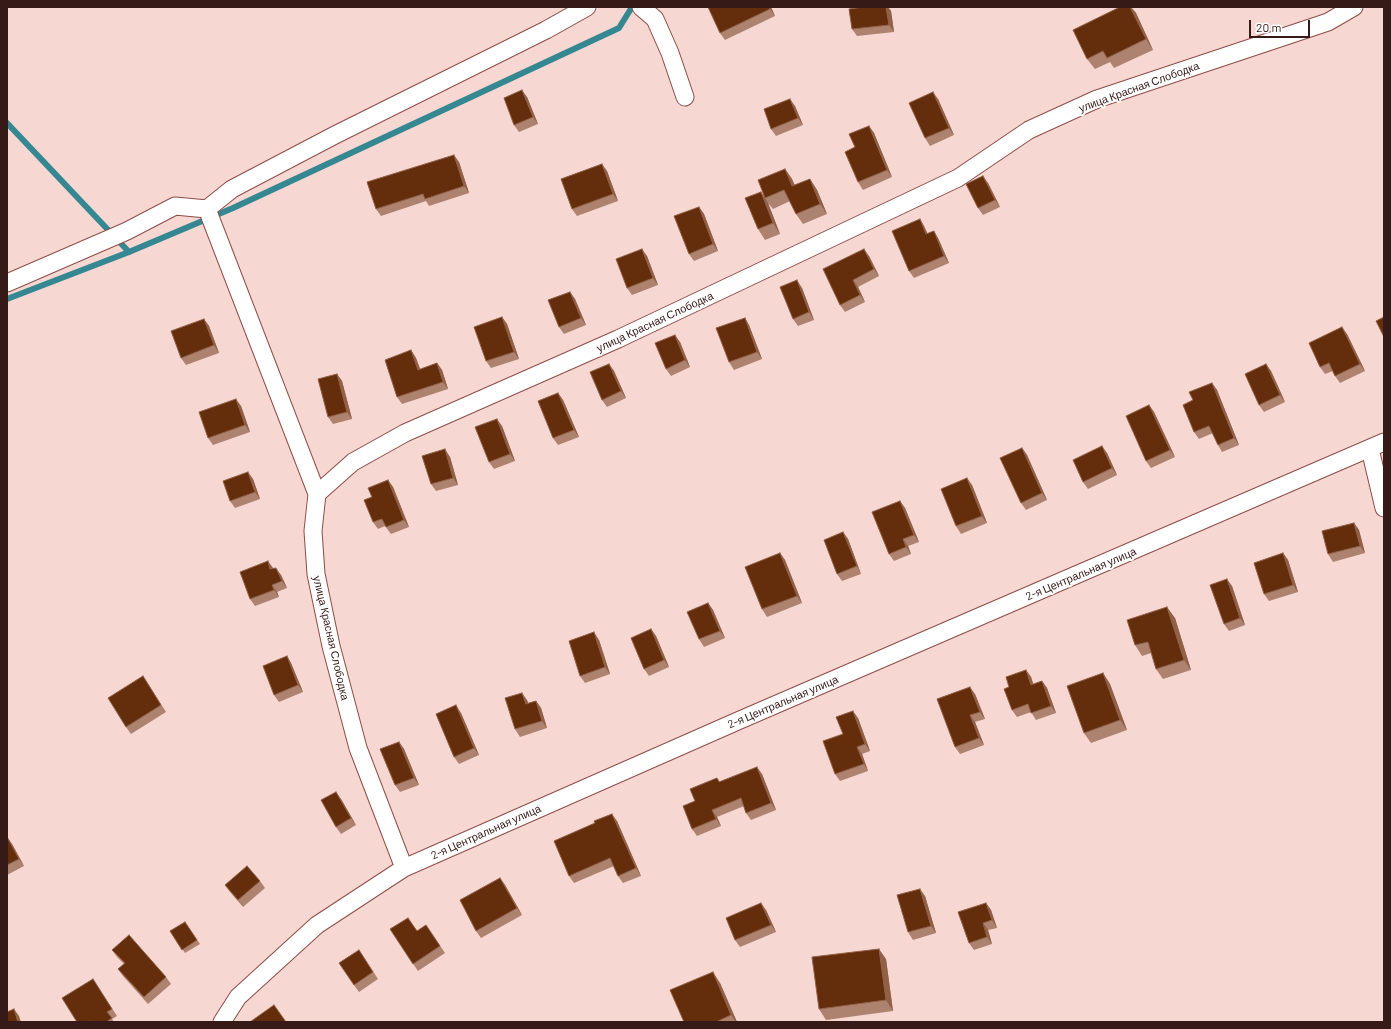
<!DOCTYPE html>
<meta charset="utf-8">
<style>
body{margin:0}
#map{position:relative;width:1391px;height:1029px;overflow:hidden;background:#f6d7d2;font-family:Barlow,sans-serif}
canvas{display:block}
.frame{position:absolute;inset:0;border:8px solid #361a17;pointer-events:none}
.scale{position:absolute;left:1249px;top:20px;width:61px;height:18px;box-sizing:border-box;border:2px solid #361a17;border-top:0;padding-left:5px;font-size:12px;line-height:14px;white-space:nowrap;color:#361a17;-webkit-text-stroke:3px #fff;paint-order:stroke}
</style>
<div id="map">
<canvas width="1391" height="1029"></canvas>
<div class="frame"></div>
<div class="scale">20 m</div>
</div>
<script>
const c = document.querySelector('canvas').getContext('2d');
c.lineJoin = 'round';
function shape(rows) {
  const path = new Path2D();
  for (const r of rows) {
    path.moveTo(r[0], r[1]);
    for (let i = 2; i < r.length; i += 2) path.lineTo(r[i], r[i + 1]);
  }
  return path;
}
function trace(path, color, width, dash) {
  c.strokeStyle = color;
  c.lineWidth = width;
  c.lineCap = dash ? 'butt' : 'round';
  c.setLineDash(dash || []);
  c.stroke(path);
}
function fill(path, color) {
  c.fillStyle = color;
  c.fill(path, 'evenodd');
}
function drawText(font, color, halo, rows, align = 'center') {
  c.font = font + ' Barlow,sans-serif';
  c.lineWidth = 4;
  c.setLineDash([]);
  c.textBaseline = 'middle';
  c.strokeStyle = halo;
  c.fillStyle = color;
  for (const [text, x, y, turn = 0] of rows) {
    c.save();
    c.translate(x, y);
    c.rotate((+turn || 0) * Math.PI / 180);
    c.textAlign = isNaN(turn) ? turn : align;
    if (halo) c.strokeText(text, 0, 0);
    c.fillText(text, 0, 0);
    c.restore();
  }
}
trace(shape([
 [7,123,129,252],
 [7,299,129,252,233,208,619,28,632,7]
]), '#358792', 6);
const minor = shape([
 [641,7,655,19,670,53,685,97],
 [7,283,127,231,175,206,207,209],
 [1370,449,1384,508],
 [317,494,207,209,232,189,335,135,546,30,587,7],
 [404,868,358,748,331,646,316,574,313,531,317,494,353,462,405,433,618,339,958,178,1029,130,1097,99,1328,22,1354,7],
 [222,1022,238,997,317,925,404,868,740,720,1384,442]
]);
trace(minor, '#8f4d45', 19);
trace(minor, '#fff', 17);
fill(shape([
 [708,7,771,7,775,16,725,40,720,33],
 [864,7,888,7,891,11,894,32,857,36,852,29],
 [1120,7,1131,7,1136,13,1153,50,1114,68,1110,62,1095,69,1087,59],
 [527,97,538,124,519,132,514,125],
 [938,99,954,135,930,146,925,138],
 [795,106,803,125,776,136,771,129],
 [869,126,874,133,892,177,863,190,858,182,855,147],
 [459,162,469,193,429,206,426,201,381,216,376,209],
 [785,169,792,179,795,185,810,179,817,190,827,214,803,224,796,214,790,201,773,209,768,203,780,234,765,240,758,229,761,192,765,197],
 [607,171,618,201,577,216,572,209],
 [988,183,1000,207,983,215,978,208],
 [699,207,704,214,718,251,694,261,689,254],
 [920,219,924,226,927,233,938,238,949,263,914,278,909,271],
 [647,256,658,285,632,295,627,288],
 [869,256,879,276,858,287,865,302,845,312,840,305,823,269],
 [802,288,814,320,798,326,793,319],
 [570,292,575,299,586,325,564,334,559,327],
 [502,317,507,324,519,359,491,368,486,361],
 [745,318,749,325,762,359,734,370,729,362],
 [204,319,209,326,219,353,186,365,181,358],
 [1347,334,1365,371,1340,383,1335,376,1333,371,1325,374,1320,367],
 [680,342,690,367,671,376,666,369],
 [411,350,416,358,420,369,437,363,442,370,448,389,402,404,397,397],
 [609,364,614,371,626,398,607,407,602,400],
 [1266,364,1271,371,1285,402,1264,412,1259,405],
 [337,374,342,381,352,419,333,424,328,417],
 [1212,383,1217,390,1239,445,1222,452,1218,445,1213,433,1199,439,1194,432,1193,400],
 [558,393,563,400,579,437,558,445,553,438],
 [1149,405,1154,412,1175,457,1151,468,1146,461],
 [241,406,250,432,213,445,208,438],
 [502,426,515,461,494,469,489,462],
 [1022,448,1027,455,1047,500,1026,510,1021,503],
 [1107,453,1117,475,1088,489,1083,482],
 [450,457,458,485,436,491,431,484],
 [253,479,260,499,235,508,230,501],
 [388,480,393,487,409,527,391,534,385,526,378,529,373,522,372,497],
 [972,485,987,523,961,534,956,526],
 [900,501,905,508,919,542,908,546,911,554,894,561,889,554],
 [1354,523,1359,530,1365,553,1333,562,1328,554],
 [843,532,848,539,861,574,842,581,837,574],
 [780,553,785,560,802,603,767,617,762,609],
 [1283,553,1288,560,1298,592,1269,601,1264,594],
 [273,568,281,575,287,588,277,592,279,597,255,606,250,599],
 [1232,586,1245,625,1229,631,1224,624],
 [708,603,713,610,725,638,704,647,699,639],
 [1175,618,1191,670,1163,679,1156,669,1151,653,1142,656,1135,645],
 [651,629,656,636,669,667,649,676,644,669],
 [599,640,610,674,585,683,580,676],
 [287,656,291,663,303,692,279,702,274,695],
 [1026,670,1031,677,1033,684,1042,681,1047,688,1056,713,1036,720,1031,712,1017,717,1012,710,1009,687],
 [1103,673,1110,684,1127,730,1091,743,1084,733],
 [143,676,166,712,131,734,126,727],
 [975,694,985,719,975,722,984,745,960,754,955,747],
 [527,700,528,703,536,701,541,708,547,728,520,737,515,729],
 [461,713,479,755,459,764,454,757],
 [858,718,870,751,862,754,868,771,840,781,835,774,843,734],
 [399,742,404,749,419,785,400,792,395,785],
 [762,774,776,810,751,820,746,813,744,806,717,817,721,826,697,836,692,829,695,801,717,778,720,782],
 [341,799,356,825,341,834,336,827],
 [617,821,641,876,623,883,618,876,614,866,574,883,569,876],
 [7,837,12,844,24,866,7,875],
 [500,878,505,885,522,915,481,938,476,931],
 [260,881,265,888,243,907,230,892,225,885],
 [925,896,936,933,913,940,908,932],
 [986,903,991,910,997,928,988,930,992,944,974,950,969,943],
 [766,910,776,932,740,947,735,940],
 [185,922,200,944,185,953,170,931],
 [426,925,445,953,418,971,390,929,417,931],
 [112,950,166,977,171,984,148,1004,123,976,118,969,124,964,117,957],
 [359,950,378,979,359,992,354,985],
 [886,959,893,1011,826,1020,819,1009],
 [93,979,117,1016,112,1019,114,1022,77,1022],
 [720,983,737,1022,684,1022]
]), '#ad826f');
fill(shape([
 [769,7,771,7,775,16,770,9],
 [886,7,888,7,891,11,894,32,889,25],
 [1130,7,1131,7,1136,13,1153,50,1146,39],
 [522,90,527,97,538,124,533,117],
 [933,92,938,99,954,135,949,128],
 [790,99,795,106,803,125,798,118],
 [869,126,874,133,892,177,887,170],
 [454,155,459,162,469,193,464,186],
 [602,164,607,171,618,201,613,194],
 [785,169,792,179,799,197,792,186],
 [983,176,988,183,1000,207,995,200],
 [810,179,817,190,827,214,820,204],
 [761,192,768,203,780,234,773,223],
 [699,207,704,214,718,251,713,244],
 [920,219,924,226,931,241,926,234],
 [934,231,938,238,949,263,944,256],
 [642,249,647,256,658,285,653,278],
 [864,249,869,256,879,276,874,269],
 [797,280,802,288,814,320,809,312],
 [853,280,858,287,865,302,860,295],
 [570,292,575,299,586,325,581,318],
 [502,317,507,324,519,359,514,352],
 [745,318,749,325,762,359,757,352],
 [204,319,209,326,219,353,214,345],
 [1342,327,1347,334,1365,371,1360,364],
 [675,335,680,342,690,367,685,360],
 [411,350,416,358,423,377,418,370],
 [437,363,442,370,448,389,443,382],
 [609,364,614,371,626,398,621,391],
 [1266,364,1271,371,1285,402,1280,395],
 [337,374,342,381,352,419,347,412],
 [1212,383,1217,390,1239,445,1234,438],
 [558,393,563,400,579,437,574,430],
 [236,399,241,406,250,432,245,425],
 [1149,405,1154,412,1175,457,1170,450],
 [497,419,502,426,515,461,510,454],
 [1102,446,1107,453,1117,475,1112,468],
 [1022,448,1027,455,1047,500,1042,493],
 [445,449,450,457,458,485,453,478],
 [248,472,253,479,260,499,255,492],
 [967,478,972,485,987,523,982,516],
 [388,480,393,487,409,527,404,520],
 [900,501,905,508,919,542,914,535],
 [1354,523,1359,530,1365,553,1360,546],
 [843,532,848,539,861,574,857,566],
 [903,539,908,546,911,554,906,547],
 [780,553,785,560,802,603,797,596],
 [1283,553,1288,560,1298,592,1293,585],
 [268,561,273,568,270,569],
 [276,568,281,575,287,588,282,581],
 [1227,579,1232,586,1245,625,1240,618],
 [272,585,277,592,279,597,274,590],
 [708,603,713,610,725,638,720,631],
 [1167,607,1175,618,1191,670,1184,660],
 [651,629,656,636,669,667,664,660],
 [594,632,599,640,610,674,605,667],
 [287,656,291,663,303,692,298,685],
 [1026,670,1031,677,1036,692,1031,685],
 [1103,673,1110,684,1127,730,1120,720],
 [1042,681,1047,688,1056,713,1051,706],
 [970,687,975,694,985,719,980,712],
 [522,693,527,700,531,711,526,704],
 [536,701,541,708,547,728,542,721],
 [456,705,461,713,479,755,474,748],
 [853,711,858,718,870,751,865,744],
 [970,715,975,722,984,745,979,738],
 [399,742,404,749,419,785,414,778],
 [857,747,862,754,868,771,864,764],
 [757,767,762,774,776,810,771,803],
 [336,792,341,799,356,825,351,818],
 [712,810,717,817,721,826,716,819],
 [612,814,617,821,641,876,636,868],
 [7,837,12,844,24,866,19,859],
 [500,878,505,885,522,915,517,908],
 [920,889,925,896,936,933,931,926],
 [761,903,766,910,776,932,771,925],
 [986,903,991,910,997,928,992,920],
 [983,923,988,930,992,944,987,937],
 [879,949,886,959,893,1011,886,1000],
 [713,972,720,983,737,1022,736,1022,731,1015],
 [14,1009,19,1016,21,1022,18,1022]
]), '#906047');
const building = shape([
 [708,7,769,7,770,9,720,33,708,7],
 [864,7,886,7,889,25,852,29,849,9,864,7],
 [1120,7,1130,7,1146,39,1107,58,1103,51,1087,59,1073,30,1120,7],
 [522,90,533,117,514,125,504,98,522,90],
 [933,92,949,128,925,138,909,103,933,92],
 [790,99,798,118,771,129,764,109,790,99],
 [869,126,887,170,858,182,845,152,855,147,849,134,869,126],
 [454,155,464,186,425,199,423,194,376,209,367,182,454,155],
 [602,164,613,194,572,209,561,179,602,164],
 [785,169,792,186,810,179,820,204,796,214,784,190,765,198,758,180,785,169],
 [983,176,995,200,978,208,966,184,983,176],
 [761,192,773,223,758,229,745,198,761,192],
 [699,207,713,244,689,254,674,216,699,207],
 [920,219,926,234,934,231,944,256,909,271,892,231,920,219],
 [642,249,653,278,627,288,616,259,642,249],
 [864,249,874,269,853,280,860,295,840,305,823,269,864,249],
 [797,280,809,312,793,319,780,287,797,280],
 [570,292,581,318,559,327,548,300,570,292],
 [502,317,514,352,486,361,474,327,502,317],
 [1384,317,1384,337,1376,321,1384,317],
 [745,318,757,352,729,362,716,328,745,318],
 [204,319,214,345,181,358,171,331,204,319],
 [1342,327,1360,364,1335,376,1329,363,1320,367,1309,343,1342,327],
 [675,335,685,360,666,369,655,343,675,335],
 [411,350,418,370,437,363,443,382,397,397,385,360,411,350],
 [609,364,621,391,602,400,590,372,609,364],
 [1266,364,1280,395,1259,405,1245,374,1266,364],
 [337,374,347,412,328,417,318,379,337,374],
 [1212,383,1234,438,1218,445,1209,426,1194,432,1183,405,1193,400,1189,392,1212,383],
 [558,393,574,430,553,438,538,401,558,393],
 [236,399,245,425,208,438,199,412,236,399],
 [1149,405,1170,450,1146,461,1126,416,1149,405],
 [497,419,510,454,489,462,475,427,497,419],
 [1102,446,1112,468,1083,482,1073,460,1102,446],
 [1022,448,1042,493,1021,503,1000,458,1022,448],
 [445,449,453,478,431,484,422,456,445,449],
 [248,472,255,492,230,501,223,481,248,472],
 [967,478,982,516,956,526,941,489,967,478],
 [388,480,404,520,386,527,382,519,373,522,364,500,372,497,368,488,388,480],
 [900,501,914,535,903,539,906,547,889,554,872,512,900,501],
 [1354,523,1360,546,1328,554,1322,531,1354,523],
 [843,532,857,566,837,574,824,540,843,532],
 [780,553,797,596,762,609,745,567,780,553],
 [1283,553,1293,585,1264,594,1254,563,1283,553],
 [268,561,270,569,276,568,282,581,272,585,274,590,250,599,240,572,268,561],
 [1227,579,1240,618,1224,624,1210,585,1227,579],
 [708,603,720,631,699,639,687,612,708,603],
 [1167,607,1184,660,1156,669,1148,642,1135,645,1127,620,1167,607],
 [651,629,664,660,644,669,631,638,651,629],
 [594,632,605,667,580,676,569,641,594,632],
 [287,656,298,685,274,695,263,666,287,656],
 [1026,670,1031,685,1042,681,1051,706,1031,713,1028,704,1012,710,1004,689,1009,687,1006,677,1026,670],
 [1103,673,1120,720,1084,733,1067,686,1103,673],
 [143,676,161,705,126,727,108,698,143,676],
 [970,687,980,712,970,715,979,738,955,747,937,699,970,687],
 [522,693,526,704,536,701,542,721,515,729,505,698,522,693],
 [456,705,474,748,454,757,436,714,456,705],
 [853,711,865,744,857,747,864,764,835,774,823,741,843,734,836,717,853,711],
 [399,742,414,778,395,785,380,749,399,742],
 [757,767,771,803,746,813,741,798,712,810,716,819,692,829,683,806,695,801,690,789,717,778,719,782,757,767],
 [336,792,351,818,336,827,321,800,336,792],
 [612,814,636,868,618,876,610,858,569,876,554,841,595,823,594,821,612,814],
 [7,837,19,859,7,865,7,837],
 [247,866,260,881,238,900,225,885,247,866],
 [500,878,517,908,476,931,460,900,500,878],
 [920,889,931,926,908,932,897,895,920,889],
 [761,903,771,925,735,940,726,918,761,903],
 [986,903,992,920,983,923,987,937,969,943,958,912,986,903],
 [408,918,417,931,426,925,440,946,413,964,390,929,408,918],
 [185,922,197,940,182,950,170,931,185,922],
 [129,935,166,977,144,997,118,969,125,963,112,950,129,935],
 [879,949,886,1000,819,1009,812,957,879,949],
 [359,950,373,972,354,985,339,963,359,950],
 [713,972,731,1015,716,1022,684,1022,670,990,713,972],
 [93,979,112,1009,107,1012,112,1018,106,1022,90,1022,89,1021,87,1022,77,1022,62,998,93,979],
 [274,1005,286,1022,250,1022,274,1005],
 [14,1009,18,1022,7,1022,7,1012,14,1009]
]);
fill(building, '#642d0c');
trace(building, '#906047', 1);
drawText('11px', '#361a17', '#fff', [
 ["улица Красная Слободка",1139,87,-20],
 ["улица Красная Слободка",655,322,-25],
 ["2-я Центральная улица",1081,574,-23],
 ["улица Красная Слободка",331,638,77],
 ["2-я Центральная улица",783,702,-23],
 ["2-я Центральная улица",486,832,-24]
]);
</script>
